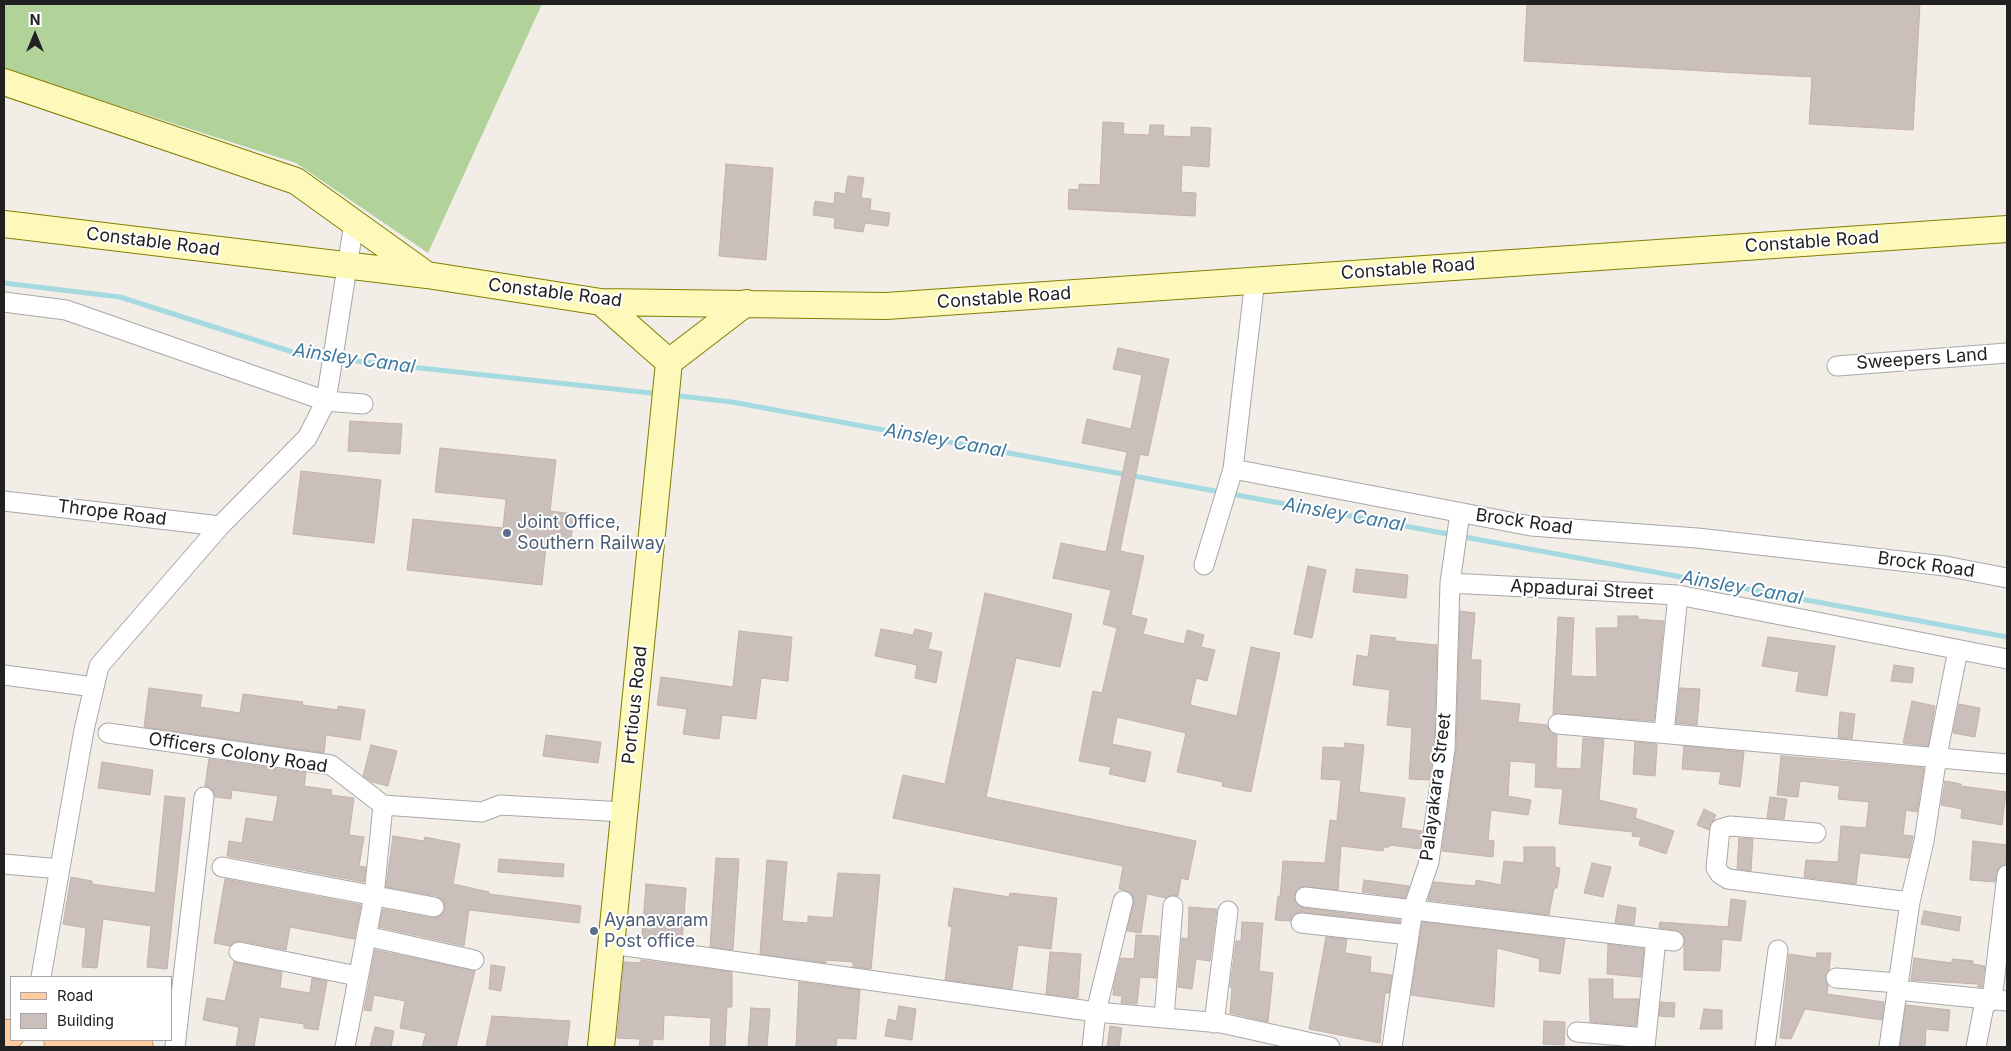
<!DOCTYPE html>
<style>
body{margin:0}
#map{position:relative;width:2011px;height:1051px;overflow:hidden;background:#f2ede7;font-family:Inter,sans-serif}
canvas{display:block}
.frame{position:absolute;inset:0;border:5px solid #212121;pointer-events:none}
.legend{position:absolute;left:10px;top:976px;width:162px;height:65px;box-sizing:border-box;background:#fff;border:1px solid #a6a6a6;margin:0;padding:6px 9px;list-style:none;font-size:15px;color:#212121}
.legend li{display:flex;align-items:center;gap:10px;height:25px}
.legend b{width:25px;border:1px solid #a6a6a6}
.north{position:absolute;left:10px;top:10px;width:50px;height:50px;-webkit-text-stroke:4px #fff;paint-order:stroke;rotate:0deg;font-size:14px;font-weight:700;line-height:20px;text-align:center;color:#212121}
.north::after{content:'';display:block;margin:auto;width:18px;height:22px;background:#212121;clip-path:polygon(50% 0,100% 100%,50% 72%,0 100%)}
</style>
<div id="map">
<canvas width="2011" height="1051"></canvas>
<div class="frame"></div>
<ul class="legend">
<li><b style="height:6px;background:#ffcb9f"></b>Road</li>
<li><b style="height:14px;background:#cabfba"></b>Building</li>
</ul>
<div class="north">N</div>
</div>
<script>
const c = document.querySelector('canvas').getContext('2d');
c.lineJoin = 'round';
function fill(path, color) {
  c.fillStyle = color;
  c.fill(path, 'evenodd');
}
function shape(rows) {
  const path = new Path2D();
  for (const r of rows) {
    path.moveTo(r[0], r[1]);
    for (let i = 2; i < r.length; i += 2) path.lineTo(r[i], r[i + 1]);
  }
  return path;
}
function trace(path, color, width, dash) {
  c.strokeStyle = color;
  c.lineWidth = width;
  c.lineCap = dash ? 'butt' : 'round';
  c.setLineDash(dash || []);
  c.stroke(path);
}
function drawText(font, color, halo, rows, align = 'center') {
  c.font = font + ' Inter,sans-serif';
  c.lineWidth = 4;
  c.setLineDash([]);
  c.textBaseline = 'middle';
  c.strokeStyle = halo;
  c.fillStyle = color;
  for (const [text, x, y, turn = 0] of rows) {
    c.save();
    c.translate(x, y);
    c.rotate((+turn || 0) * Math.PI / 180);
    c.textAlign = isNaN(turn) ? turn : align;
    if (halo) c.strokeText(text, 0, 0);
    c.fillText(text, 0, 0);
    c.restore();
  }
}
fill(shape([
 [4,4,542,4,428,253,296,163,4,69]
]), '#b1d39a');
trace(shape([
 [4,283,120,297,302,355,328,358],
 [337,359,651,393],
 [680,396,732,402,2007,637]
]), '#a6dae1', 5);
const building = shape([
 [1527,4,1920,4,1913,130,1809,124,1812,77,1524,61,1527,4],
 [1103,122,1124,123,1123,134,1149,135,1150,125,1164,125,1163,136,1191,137,1191,127,1211,128,1209,167,1182,165,1181,192,1196,193,1195,216,1068,209,1069,189,1079,190,1079,184,1100,185,1103,122],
 [726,164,773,168,766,260,719,256,726,164],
 [848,176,864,178,861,198,871,199,870,210,890,213,888,226,865,223,863,232,834,228,835,218,813,215,815,201,834,204,835,192,845,194,848,176],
 [1118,348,1169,359,1148,456,1140,454,1120,551,1144,556,1131,615,1147,619,1143,634,1184,644,1187,630,1204,635,1201,647,1215,650,1207,681,1196,678,1190,705,1237,716,1251,647,1280,653,1251,792,1222,786,1223,782,1177,772,1186,733,1117,717,1112,744,1151,752,1145,782,1109,774,1111,767,1079,761,1093,691,1102,693,1117,628,1103,624,1111,590,1053,578,1061,543,1106,552,1127,452,1082,443,1087,419,1131,429,1142,375,1113,369,1118,348],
 [350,421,402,424,400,454,348,451,350,421],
 [440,448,556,460,550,511,574,514,571,539,547,536,542,585,407,570,413,519,503,528,506,499,435,492,440,448],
 [301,471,381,480,374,543,293,534,301,471],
 [1308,566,1326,570,1312,638,1294,634,1308,566],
 [1356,569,1408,575,1406,598,1353,592,1356,569],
 [985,593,1072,614,1060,667,1016,658,986,797,1196,841,1188,880,1181,878,1178,896,1173,895,1166,898,1147,894,1141,933,1127,931,1134,898,1127,891,1119,889,1123,866,893,818,903,775,945,784,985,593],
 [1460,611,1475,613,1471,660,1481,660,1480,700,1520,704,1518,722,1547,725,1551,733,1557,735,1556,768,1581,769,1583,738,1604,739,1599,800,1637,809,1635,818,1674,831,1666,854,1639,845,1641,837,1632,836,1633,832,1559,824,1563,789,1535,787,1536,763,1510,761,1508,796,1531,800,1528,815,1491,810,1488,840,1494,841,1493,857,1442,851,1456,749,1460,611],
 [1618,616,1638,616,1638,619,1664,621,1654,721,1553,714,1558,617,1574,618,1571,676,1597,677,1596,628,1618,628,1618,616],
 [881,629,913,635,915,629,932,633,928,649,942,652,936,683,915,678,917,665,875,656,881,629],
 [739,631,792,637,788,681,761,678,756,719,722,715,719,739,683,734,687,709,657,705,661,677,733,687,739,631],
 [1371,635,1396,638,1395,641,1437,645,1434,748,1429,780,1409,779,1412,728,1387,725,1390,690,1353,685,1357,655,1368,657,1371,635],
 [1768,637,1835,646,1827,696,1796,691,1799,672,1762,666,1768,637],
 [1894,665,1914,668,1912,683,1891,681,1894,665],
 [149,688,202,695,200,707,240,713,243,694,303,702,302,705,338,710,338,706,365,710,360,740,326,735,324,753,144,727,149,688],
 [1680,688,1700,689,1697,725,1676,723,1680,688],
 [1912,701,1935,706,1928,746,1903,743,1912,701],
 [1959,704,1980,708,1975,737,1953,733,1959,704],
 [1840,712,1855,714,1852,739,1838,738,1840,712],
 [546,735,601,742,598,763,543,756,546,735],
 [1635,742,1657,744,1655,776,1633,774,1635,742],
 [1345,743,1364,745,1359,792,1405,798,1401,828,1422,831,1420,849,1390,845,1389,847,1384,847,1383,851,1341,846,1338,890,1301,887,1296,891,1295,901,1304,908,1400,920,1400,923,1302,912,1296,913,1290,921,1275,920,1278,896,1280,897,1283,861,1325,863,1330,820,1337,821,1341,780,1321,779,1323,747,1344,748,1345,743],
 [371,745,397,751,388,786,372,782,363,776,371,745],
 [1684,746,1744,752,1740,787,1719,784,1721,772,1682,769,1684,746],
 [1781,756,1924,768,1917,812,1906,810,1903,835,1913,836,1909,858,1860,853,1856,884,1804,877,1806,860,1838,862,1841,826,1866,828,1869,802,1838,799,1840,786,1800,781,1798,797,1777,795,1781,756],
 [209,759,306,773,304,786,332,790,331,795,354,798,349,835,364,837,359,866,366,867,364,882,227,856,229,841,242,843,246,818,273,822,278,796,232,790,231,799,215,797,211,788,205,786,209,759],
 [102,762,153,770,150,795,98,788,102,762],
 [1945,781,1961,784,1961,786,2006,792,2002,825,1961,818,1962,809,1941,805,1945,781],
 [165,796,185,798,167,969,147,967,151,926,103,919,97,968,82,967,86,928,63,924,71,877,92,881,92,884,155,893,165,796],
 [1770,797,1787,799,1784,819,1767,818,1770,797],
 [1704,809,1716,815,1709,830,1697,825,1704,809],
 [393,836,424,841,425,837,460,844,453,884,489,892,489,894,581,906,579,923,469,910,464,946,379,927,383,909,432,918,442,915,445,909,444,903,437,896,386,887,393,836],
 [1739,838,1753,839,1751,871,1737,869,1739,838],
 [1973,841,2007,845,2006,864,1998,869,1995,882,1970,880,1973,841],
 [1524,847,1555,847,1555,867,1560,868,1557,888,1554,888,1549,915,1428,900,1434,882,1475,886,1476,880,1501,885,1504,861,1524,863,1524,847],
 [716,858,739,859,733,950,710,947,716,858],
 [499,859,564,864,563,877,498,872,499,859],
 [767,860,787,862,782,921,808,923,808,916,833,918,838,873,880,875,871,969,853,967,853,962,826,960,826,963,760,954,767,860],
 [1592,863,1611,867,1603,897,1584,893,1592,863],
 [225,879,361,905,354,939,290,927,286,950,241,941,235,942,230,946,214,943,225,879],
 [1364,880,1409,886,1405,898,1362,892,1364,880],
 [646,884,686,888,682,943,642,937,646,884],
 [954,888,1009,897,1010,893,1057,898,1051,949,1018,945,1012,989,945,980,952,927,948,926,954,888],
 [1731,899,1746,901,1741,941,1722,939,1720,971,1684,970,1684,936,1676,930,1659,928,1660,922,1728,927,1731,899],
 [1618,905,1636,908,1634,925,1615,923,1618,905],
 [1189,907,1217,909,1210,961,1196,959,1192,989,1178,987,1182,938,1188,939,1189,907],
 [1924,911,1961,917,1959,931,1921,924,1924,911],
 [1242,922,1263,923,1259,971,1273,973,1268,1022,1230,1013,1232,987,1230,987,1236,941,1241,941,1242,922],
 [1422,922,1565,939,1560,974,1539,971,1540,959,1497,948,1494,1007,1411,995,1422,922],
 [1136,935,1159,936,1156,978,1140,977,1137,1004,1121,1003,1122,996,1113,995,1114,985,1121,958,1134,959,1136,935],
 [1326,937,1347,939,1345,953,1371,957,1370,972,1392,975,1389,993,1385,993,1380,1043,1309,1029,1326,937],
 [1608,944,1644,949,1641,977,1607,974,1608,944],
 [375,950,475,971,456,1047,422,1047,426,1033,400,1028,405,1001,374,995,371,1011,364,1010,375,950],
 [1050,952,1081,954,1078,998,1046,994,1050,952],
 [1817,953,1831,953,1829,969,1825,977,1828,986,1827,994,1884,1002,1882,1020,1805,1009,1791,1039,1780,1038,1789,954,1816,958,1817,953],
 [1914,958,1952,963,1952,959,1973,961,1973,964,1985,966,1982,987,1978,987,1978,984,1911,980,1914,958],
 [641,960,732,972,732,1007,727,1007,725,1047,710,1047,711,1018,664,1015,663,1040,653,1039,652,1047,639,1047,640,1039,617,1038,624,962,641,963,641,960],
 [234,962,282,972,280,988,310,993,312,978,327,981,318,1030,304,1028,304,1024,259,1017,254,1047,236,1047,239,1027,203,1020,207,998,225,1001,234,962],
 [491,965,505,967,501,991,489,989,491,965],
 [1589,979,1613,979,1613,999,1639,999,1636,1026,1590,1022,1589,979],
 [799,982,860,990,856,1039,837,1038,836,1047,796,1047,799,982],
 [1661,1002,1675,1003,1674,1017,1659,1016,1661,1002],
 [1906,1005,1950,1010,1948,1031,1926,1029,1925,1047,1900,1047,1906,1005],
 [899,1006,916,1009,912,1040,885,1036,888,1019,896,1021,899,1006],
 [751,1008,770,1009,767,1047,748,1047,751,1008],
 [1704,1009,1722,1010,1722,1029,1700,1029,1704,1009],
 [492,1016,570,1021,567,1047,486,1047,492,1016],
 [1544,1021,1565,1022,1564,1045,1543,1044,1544,1021],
 [1110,1026,1122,1028,1119,1047,1107,1047,1110,1026],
 [375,1027,394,1031,391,1047,370,1047,375,1027]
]);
fill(building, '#cabfba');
trace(building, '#c4b2a9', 1);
const street = shape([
 [1255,279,1233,469,1531,526,1697,538,1945,566,2007,578],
 [4,302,66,310,326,401,363,404],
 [1837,366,2007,353],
 [4,501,220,526],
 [1204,565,1233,469],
 [1450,583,1678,595,2007,659],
 [4,675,94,687],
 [1558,724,2007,764],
 [1664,732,1678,595],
 [108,733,331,765,383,805,482,812,500,805,624,812],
 [1816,833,1730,826,1720,829,1716,868,1720,874,1728,879,1910,902],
 [4,864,60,869],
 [222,867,434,907],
 [1305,897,1674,941],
 [1301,923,1409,935],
 [366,936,474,960],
 [611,944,1096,1012,1221,1023,1330,1047],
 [239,952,357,976],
 [41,977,84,730,99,666,220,526,307,438,326,401,354,223],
 [1836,978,1898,983],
 [1897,990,2007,1001],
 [1164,1018,1173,906],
 [1214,1023,1228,911],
 [1577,1032,1646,1038],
 [175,1047,204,797],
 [345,1047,374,896,383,805],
 [1092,1047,1096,1012,1123,901],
 [1392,1047,1413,909,1429,862,1445,749,1450,583,1460,513],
 [1645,1047,1656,939],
 [1765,1047,1778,950],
 [1889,1047,1910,902,1924,841,1937,756,1958,650],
 [1976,1047,1984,1006,1992,1000,2007,875]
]);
const secondary = shape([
 [4,82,296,181,424,273],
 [4,224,427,275,601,302,886,306,2007,229],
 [601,302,669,362],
 [601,1047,669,362,746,303]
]);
const primary = shape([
 [4,1033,11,1034],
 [58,1040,139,1047]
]);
trace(street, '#a8a8a8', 21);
trace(secondary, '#808000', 28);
trace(primary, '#9e5900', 29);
trace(street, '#fff', 19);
trace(secondary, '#fdf9ba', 26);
trace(primary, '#ffcb9f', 28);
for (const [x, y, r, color] of [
 [507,533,5,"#5c6f8a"],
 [594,931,5,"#5c6f8a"]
]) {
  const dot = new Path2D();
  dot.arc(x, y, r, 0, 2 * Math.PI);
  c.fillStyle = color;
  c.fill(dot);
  trace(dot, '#fff', 2);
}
drawText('18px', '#212121', '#fff', [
 ["Constable Road",153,242,7],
 ["Constable Road",1812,242,-4],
 ["Constable Road",1408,269,-4],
 ["Constable Road",555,293,7],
 ["Constable Road",1004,298,-4],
 ["Sweepers Land",1922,359,-4],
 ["Thrope Road",112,513,7],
 ["Brock Road",1524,522,8],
 ["Brock Road",1926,565,8],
 ["Appadurai Street",1582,590,3],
 ["Portious Road",635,705,-84],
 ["Officers Colony Road",238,753,9],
 ["Palayakara Street",1436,787,-83]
]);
drawText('18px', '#4e5e75', '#fff', [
 ["Joint Office,",517,523],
 ["Southern Railway",517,544],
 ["Ayanavaram",604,921],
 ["Post office",604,942]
], 'left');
drawText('italic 19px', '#3f799e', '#fff', [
 ["Ainsley Canal",354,359,8],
 ["Ainsley Canal",945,441,10],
 ["Ainsley Canal",1344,515,10],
 ["Ainsley Canal",1742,588,10]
]);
</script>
